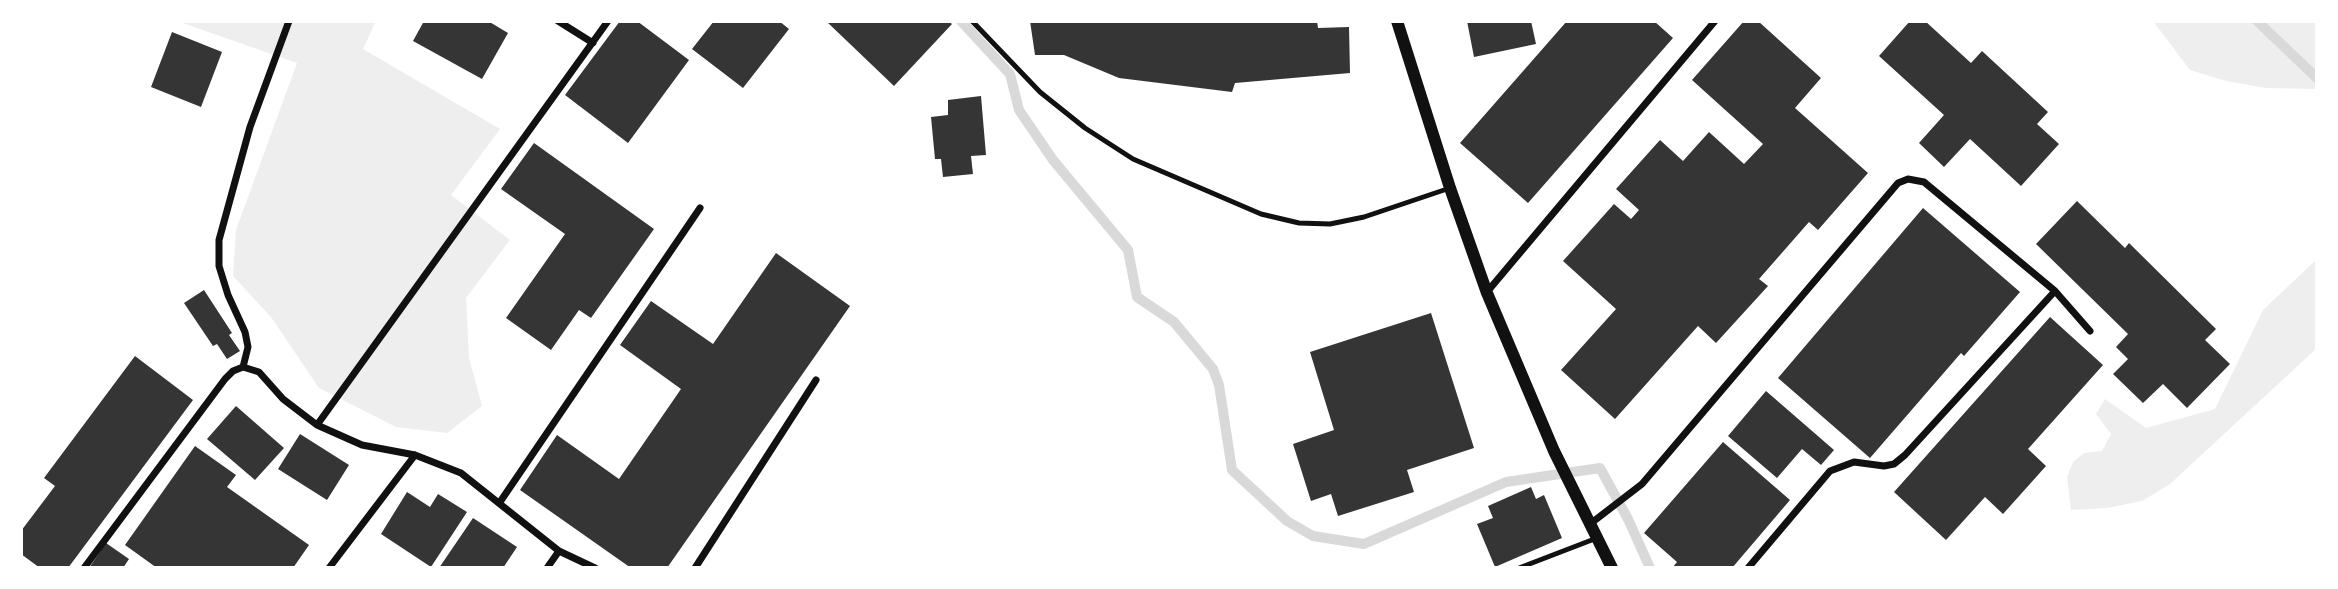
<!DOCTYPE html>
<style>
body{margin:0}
#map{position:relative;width:2338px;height:589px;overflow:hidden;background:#fff;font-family:Signika,sans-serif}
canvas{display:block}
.frame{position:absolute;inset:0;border:23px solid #fff;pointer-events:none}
</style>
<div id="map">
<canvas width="2338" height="589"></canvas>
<div class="frame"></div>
</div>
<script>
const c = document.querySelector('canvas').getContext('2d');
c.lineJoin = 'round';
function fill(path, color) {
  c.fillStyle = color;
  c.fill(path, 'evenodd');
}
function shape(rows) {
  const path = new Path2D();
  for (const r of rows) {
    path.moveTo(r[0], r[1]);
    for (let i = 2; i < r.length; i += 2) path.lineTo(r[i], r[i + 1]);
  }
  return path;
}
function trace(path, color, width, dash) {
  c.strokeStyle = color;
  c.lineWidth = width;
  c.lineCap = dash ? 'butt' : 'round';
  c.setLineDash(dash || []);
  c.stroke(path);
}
fill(shape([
 [177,21,376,21,363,49,500,129,451,195,510,240,466,298,469,358,482,406,447,433,396,427,319,388,271,317,233,276,236,230,297,63],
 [2153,21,2317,21,2317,89,2266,88,2226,81,2190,70],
 [2317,259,2317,348,2170,484,2142,501,2107,508,2071,510,2067,477,2073,462,2084,453,2102,451,2111,434,2096,414,2105,399,2146,428,2215,409,2263,310]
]), '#eee');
trace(shape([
 [961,21,1010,74,1019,110,1053,160,1128,250,1137,297,1174,322,1213,369,1219,385,1232,470,1287,521,1313,536,1364,544,1506,482,1600,468,1628,519,1650,568],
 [2257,21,2317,78]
]), '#d9d9d9', 10);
fill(shape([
 [424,21,488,21,508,33,482,79,413,41],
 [620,21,637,21,689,60,628,143,565,95],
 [714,21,779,21,789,29,743,88,692,49],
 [826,21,948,21,952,24,894,86],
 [1030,21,1317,21,1318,28,1349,27,1350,73,1235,83,1232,92,1119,78,1064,55,1035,55],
 [1467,21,1531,21,1536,44,1474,57],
 [1567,21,1654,21,1673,38,1528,203,1460,143],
 [1744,21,1758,21,1821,78,1795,108,1868,173,1818,230,1809,222,1759,279,1768,286,1716,343,1698,326,1615,419,1561,370,1616,309,1563,261,1614,204,1631,219,1639,210,1616,189,1660,140,1683,161,1709,132,1744,164,1763,144,1692,80],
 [1910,21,1925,21,1971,63,1982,51,2048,112,2037,124,2059,144,2021,186,1970,139,1944,167,1919,143,1944,115,1879,56],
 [172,32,222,52,201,107,151,87],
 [981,96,986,155,971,156,973,174,943,177,941,159,935,159,931,117,948,115,948,100],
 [534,143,654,229,591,318,579,310,551,350,506,318,565,234,501,189],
 [2077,201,2125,248,2129,243,2216,329,2205,340,2230,364,2187,408,2163,384,2143,403,2113,374,2128,359,2116,347,2128,334,2036,244],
 [1923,208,2020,292,1964,356,1961,353,1870,458,1778,378],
 [776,253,850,306,667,568,631,568,520,490,557,435,619,479,681,389,620,345,651,301,713,344],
 [204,290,232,333,229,335,240,351,227,359,217,344,213,346,184,303],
 [1431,313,1474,448,1407,470,1414,492,1338,516,1331,494,1311,501,1293,444,1334,430,1310,352],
 [2050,317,2103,365,2028,449,2046,466,2003,514,1985,497,1946,540,1894,492],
 [135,356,193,400,68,568,40,568,21,554,21,531,55,486,44,478],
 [1766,391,1834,450,1821,465,1802,449,1777,478,1728,436],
 [236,406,284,448,255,480,207,439],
 [300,434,349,465,327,500,278,469],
 [1723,442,1790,500,1732,568,1672,568,1677,562,1644,533],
 [195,446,236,475,227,487,309,545,293,568,157,568,125,545],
 [1531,487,1536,499,1544,495,1562,538,1495,567,1477,524,1493,518,1488,506],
 [407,492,430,507,438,494,467,512,431,567,381,534],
 [473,518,517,547,503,568,439,568],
 [106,543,129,559,123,568,89,568]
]), '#353535');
trace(shape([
 [972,21,1040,92,1085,128,1133,159,1261,214,1299,223,1330,224,1364,217,1450,188],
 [1519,568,1597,538]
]), '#111', 5);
trace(shape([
 [558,21,593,43],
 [1487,292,1715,21],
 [243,367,248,347,245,332,228,295,219,266,219,240,250,127,289,21],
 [317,425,608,21],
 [500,502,700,208],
 [1590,524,1642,484,1898,183,1908,179,1924,182,2055,291,2090,331],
 [84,568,225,379,233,371,243,367,259,372,283,399,317,425,362,445,415,455,461,473,559,551,595,568],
 [329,568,415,455],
 [547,568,559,551],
 [695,568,816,380],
 [1748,568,1830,471,1854,462,1884,466,1894,464,1905,455,2055,291]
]), '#111', 7);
trace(shape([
 [1397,21,1450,188,1487,293,1554,451,1612,568]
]), '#111', 12);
</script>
